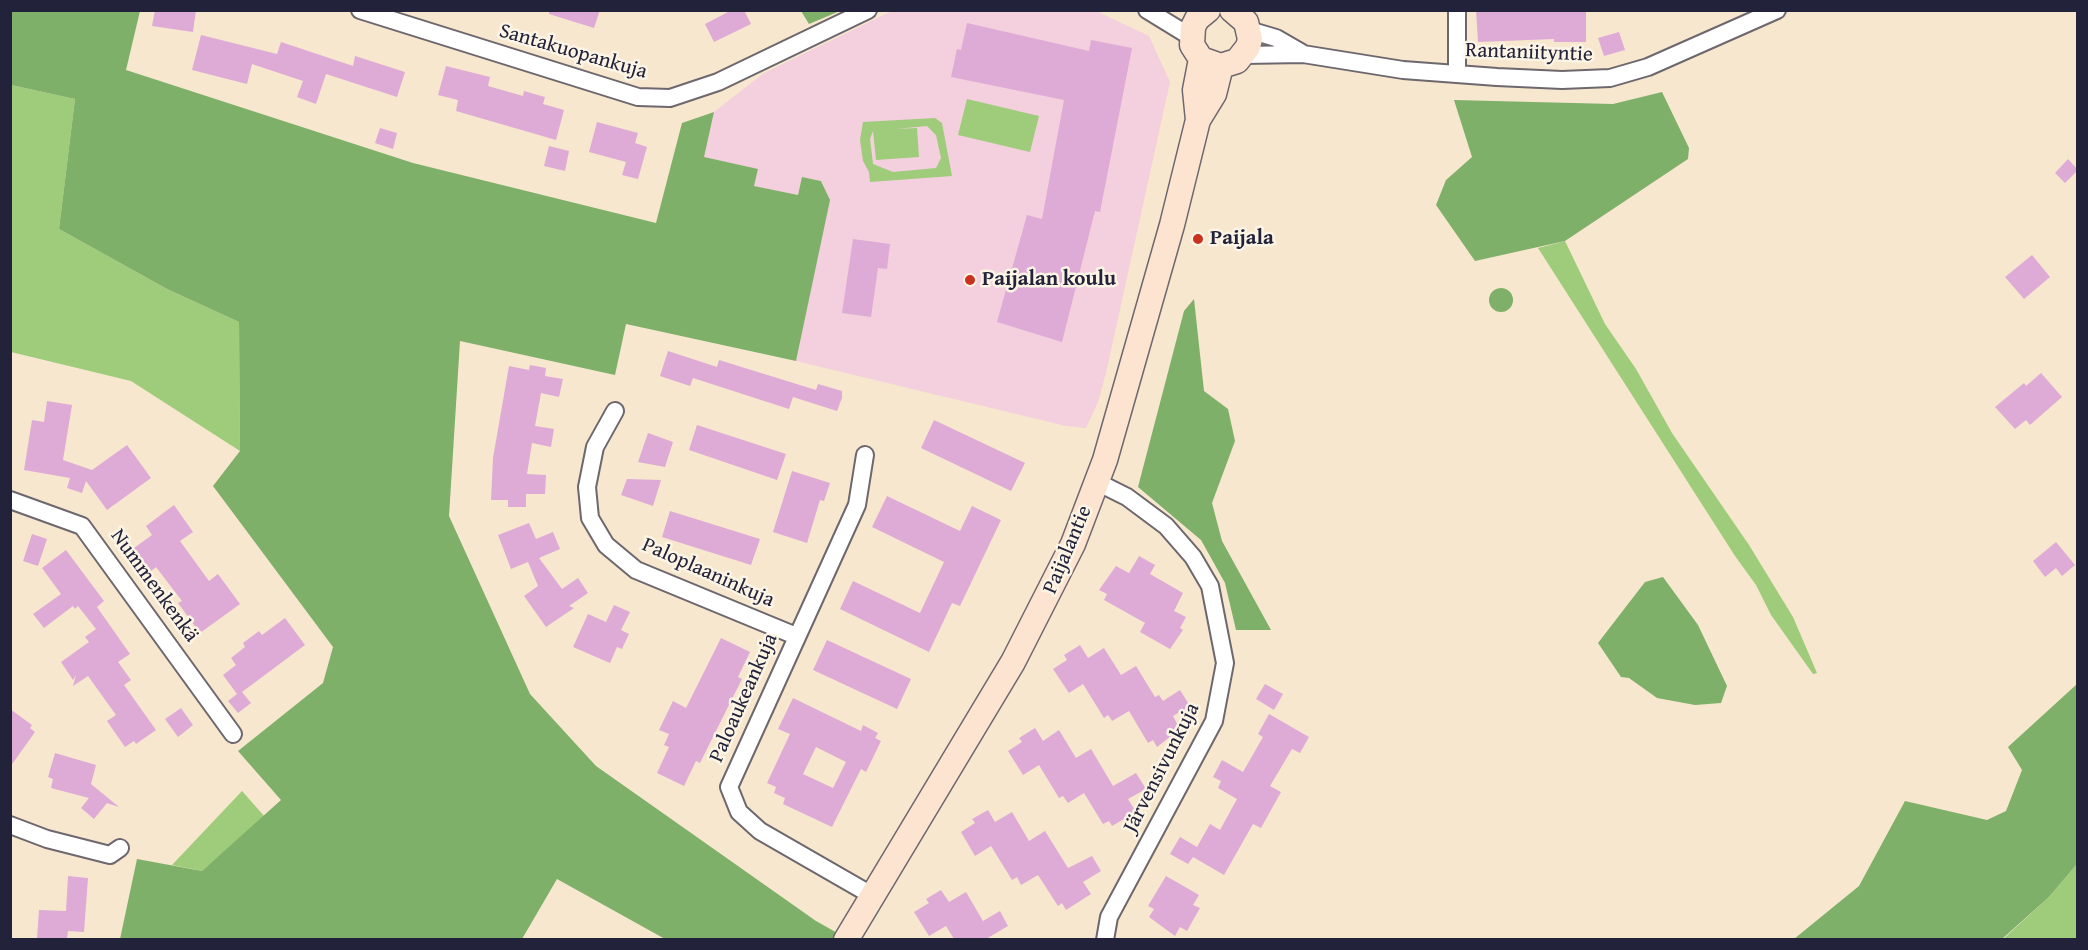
<!DOCTYPE html>
<meta charset="utf-8">
<style>
body{margin:0}
#map{position:relative;width:2088px;height:950px;overflow:hidden;background:#f7e7ce;font-family:"Gentium Book Plus",serif}
canvas{display:block}
.frame{position:absolute;inset:0;border:12px solid #22223b;pointer-events:none}
</style>
<div id="map">
<canvas width="2088" height="950"></canvas>
<div class="frame"></div>
</div>
<script>
const c = document.querySelector('canvas').getContext('2d');
c.lineJoin = 'round';
function fill(path, color) {
  c.fillStyle = color;
  c.fill(path, 'evenodd');
}
function shape(rows) {
  const path = new Path2D();
  for (const r of rows) {
    if (r.length === 3) {
      path.moveTo(r[0] + r[2], r[1]);
      path.arc(r[0], r[1], r[2], 0, 2 * Math.PI);
      continue;
    }
    path.moveTo(r[0], r[1]);
    for (let i = 2; i < r.length; i += 2) path.lineTo(r[i], r[i + 1]);
  }
  return path;
}
function trace(path, color, width, dash) {
  c.strokeStyle = color;
  c.lineWidth = width;
  c.lineCap = dash ? 'butt' : 'round';
  c.setLineDash(dash || []);
  c.stroke(path);
}
function drawText(font, color, halo, rows, align = 'center') {
  c.font = font + ' "Gentium Book Plus",serif';
  c.lineWidth = 5;
  c.setLineDash([]);
  c.textBaseline = 'middle';
  c.strokeStyle = halo;
  c.fillStyle = color;
  for (const [text, x, y, turn = 0] of rows) {
    c.save();
    c.translate(x, y);
    c.rotate((+turn || 0) * Math.PI / 180);
    c.textAlign = isNaN(turn) ? turn : align;
    if (halo) c.strokeText(text, 0, 0);
    c.fillText(text, 0, 0);
    c.restore();
  }
}
fill(shape([
 [892,11,1096,11,1149,36,1170,82,1106,373,1098,402,1086,428,1066,426,796,361,829,200,822,181,802,177,798,195,753,186,758,170,703,157,714,112,764,73]
]), '#f4cfdd');
fill(shape([
 [11,85,75,99,59,229,167,289,239,322,240,451,131,381,11,352],
 [967,99,1039,116,1030,152,958,135],
 [935,118,942,123,952,176,870,182,869,172,863,161,860,140,863,122],
 [927,126,936,135,941,158,936,168,893,172,873,164,870,139,873,131,876,160,919,157,917,128,895,129],
 [1565,241,1605,324,1636,369,1672,433,1749,545,1793,617,1817,673,1813,674,1771,615,1756,585,1735,556,1538,248],
 [242,791,265,817,202,871,172,865],
 [2077,864,2077,939,2002,940,2049,897]
]), '#9ecc7a');
fill(shape([
 [11,11,140,11,126,70,413,163,656,223,682,123,714,112,704,157,758,169,754,186,798,195,802,177,821,181,830,200,796,361,626,324,615,375,460,341,449,516,530,694,596,766,816,921,848,939,665,939,557,879,522,939,120,939,137,859,202,871,281,800,238,751,323,683,333,647,213,486,240,451,239,322,167,289,59,229,75,99,11,85],
 [801,11,840,11,809,24],
 [1662,92,1689,148,1688,159,1565,241,1475,261,1436,205,1446,180,1472,157,1454,100,1613,104],
 [1501,300,12],
 [1194,299,1204,391,1228,409,1235,441,1212,503,1222,541,1271,630,1236,630,1225,583,1201,540,1138,487,1184,311],
 [1663,577,1698,625,1727,686,1721,703,1695,705,1657,698,1629,678,1621,677,1598,643,1645,582],
 [2077,684,2077,864,2049,897,2002,939,1794,939,1859,886,1905,801,1987,820,2006,811,2022,770,2008,747]
]), '#7eb06a');
fill(shape([
 [155,10,196,10,193,32,152,26],
 [549,10,600,10,594,28,549,14],
 [732,10,744,10,751,24,714,42,705,24],
 [1476,10,1586,10,1586,42,1554,42,1554,39,1478,42],
 [967,23,1089,51,1091,40,1132,48,1100,212,1095,211,1062,342,997,322,1027,215,1042,219,1064,100,951,77,957,49,961,50],
 [1619,32,1625,50,1604,56,1598,38],
 [201,35,277,54,281,42,353,66,355,56,405,72,397,97,326,74,316,104,297,97,303,81,252,64,247,84,192,70],
 [446,66,490,77,488,86,523,96,524,91,545,97,543,104,564,110,556,140,456,111,458,100,438,95],
 [597,122,638,133,635,143,647,147,638,179,622,175,626,162,589,152],
 [380,128,397,133,393,149,375,143],
 [549,146,569,151,565,171,544,166],
 [2068,159,2078,170,2065,183,2055,173],
 [853,239,890,244,887,269,878,268,871,317,842,313],
 [2032,255,2050,277,2024,299,2005,277],
 [668,351,717,367,719,360,816,390,818,384,842,391,842,398,837,411,793,397,789,409,693,378,690,386,660,376],
 [530,365,546,368,545,376,563,379,559,397,541,393,535,426,554,429,551,447,532,443,527,474,546,475,545,494,526,494,526,507,508,507,508,500,491,500,493,458,509,366,529,370],
 [2041,373,2062,397,2030,425,2026,420,2015,429,1995,407,2024,383,2026,386],
 [47,401,72,405,63,460,92,470,127,445,151,478,107,510,86,481,82,493,67,488,70,478,24,470,32,420,44,422],
 [934,420,1025,463,1011,491,921,448],
 [697,425,786,454,777,480,689,450],
 [648,433,673,442,665,467,638,462],
 [792,471,830,483,824,501,820,500,807,543,773,532],
 [627,479,661,480,653,506,621,495],
 [887,496,960,531,972,506,1001,520,960,606,952,603,929,652,840,609,853,581,920,613,944,562,872,527],
 [174,505,193,532,180,541,209,581,218,574,240,604,200,633,178,603,182,601,156,567,151,571,134,548,152,535,146,526],
 [670,511,760,539,751,565,662,537],
 [529,523,536,539,553,532,560,549,539,558,562,589,578,578,588,593,569,606,574,608,546,627,524,596,538,586,528,562,511,569,498,535],
 [32,534,47,539,38,566,23,561],
 [2056,542,2075,565,2062,576,2056,568,2045,577,2033,561],
 [66,550,104,601,97,607,130,654,118,662,131,680,124,685,156,730,136,744,134,741,125,747,107,721,116,715,88,676,73,686,76,675,73,680,61,662,89,642,85,637,96,629,78,606,75,609,73,606,44,628,33,614,61,594,42,568],
 [1139,556,1155,565,1150,574,1183,593,1174,611,1186,617,1180,628,1183,630,1170,649,1140,632,1145,623,1104,600,1107,594,1099,590,1116,566,1129,573],
 [614,605,630,612,621,630,629,634,622,649,617,647,610,663,573,647,588,614,606,622],
 [285,618,305,645,242,692,251,703,238,713,228,701,237,694,223,675,236,665,231,658,245,647,243,643,259,631,262,635],
 [721,638,750,652,738,677,742,679,700,763,696,761,684,786,657,773,669,747,664,745,669,734,659,730,673,701,686,708],
 [827,640,911,679,897,709,813,670],
 [1080,645,1088,658,1104,648,1121,675,1136,666,1155,697,1159,695,1163,701,1180,690,1190,706,1173,716,1180,729,1157,747,1153,740,1148,743,1129,711,1112,721,1108,715,1104,718,1083,684,1069,693,1053,669,1067,660,1064,655],
 [1265,684,1283,694,1274,710,1256,699],
 [793,698,861,731,863,725,878,733,875,738,881,741,866,772,861,769,832,827,783,804,785,798,774,793,776,787,767,783,790,734,778,729],
 [816,747,846,762,833,788,803,774],
 [181,708,193,725,178,737,165,719],
 [10,709,32,725,30,728,35,732,10,767],
 [1269,714,1309,737,1300,753,1292,749,1270,786,1281,792,1261,828,1253,824,1224,875,1193,857,1188,864,1170,854,1180,837,1197,847,1210,824,1220,830,1237,799,1218,788,1221,781,1213,777,1222,760,1243,772,1263,737,1258,734],
 [1035,728,1043,741,1059,730,1076,758,1091,749,1113,786,1136,773,1146,789,1128,799,1136,812,1112,826,1109,821,1103,824,1084,793,1068,803,1063,796,1059,798,1039,765,1023,775,1008,751,1022,742,1019,738],
 [55,753,96,765,91,784,119,807,107,803,94,819,81,808,89,798,51,788,53,779,48,777],
 [988,810,995,822,1012,812,1029,841,1045,831,1068,868,1092,856,1101,871,1083,882,1091,894,1066,910,1062,903,1058,906,1038,875,1021,885,1017,877,1012,880,991,846,975,856,961,832,975,823,972,819],
 [68,876,88,878,84,932,68,931,67,939,37,939,39,910,66,911],
 [1166,876,1199,895,1193,905,1200,908,1187,931,1180,927,1175,936,1149,917,1154,909,1148,906],
 [941,890,949,902,966,892,983,921,1000,911,1008,926,986,939,954,939,946,926,929,936,914,912,929,903,926,899]
]), '#deabd6');
const street = shape([
 [360,10,638,97,670,98,718,82,868,10],
 [1147,10,1191,37],
 [1457,10,1457,74],
 [1249,30,1276,38,1302,53],
 [1243,55,1303,54,1403,70,1497,77,1562,80,1610,78,1648,67,1777,10],
 [615,411,595,447,587,487,590,518,606,545,636,570,796,636],
 [865,455,857,505,729,787,739,812,760,831,873,896],
 [1097,482,1127,497,1166,526,1193,557,1210,586,1225,663,1214,721,1109,917,1105,940],
 [10,500,82,526,233,734],
 [10,825,47,839,110,855,120,848]
]);
const secondary = shape([
 [1208,10,1197,19,1193,27,1192,45,1201,59,1221,66,1237,61,1248,47,1250,39,1246,22,1232,10],
 [1198,120,1195,90,1201,59],
 [846,940,1013,662,1073,544,1105,460,1172,225,1198,120,1214,94,1221,66]
]);
trace(street, '#6d676e', 20);
trace(secondary, '#6d676e', 27);
trace(street, '#fff', 16);
trace(secondary, '#fde4d1', 24);
for (const [x, y, r, color] of [
 [1198,239,6,"#c8321e"],
 [970,280,6,"#c8321e"]
]) {
  const dot = new Path2D();
  dot.arc(x, y, r, 0, 2 * Math.PI);
  c.fillStyle = color;
  c.fill(dot);
  trace(dot, '#fcf5e5', 2);
}
drawText('21px', '#22223b', '#fcf5e5', [
 ["Santakuopankuja",573,52,16],
 ["Rantaniityntie",1529,53,2],
 ["Paijalantie",1068,550,-67],
 ["Paloplaaninkuja",708,573,24],
 ["Nummenkenkä",154,586,54],
 ["Paloaukeankuja",744,698,-66],
 ["Järvensivunkuja",1162,768,-63]
]);
drawText('bold 21px', '#22223b', '#fcf5e5', [
 ["Paijala",1210,239],
 ["Paijalan koulu",982,280]
], 'left');
</script>
